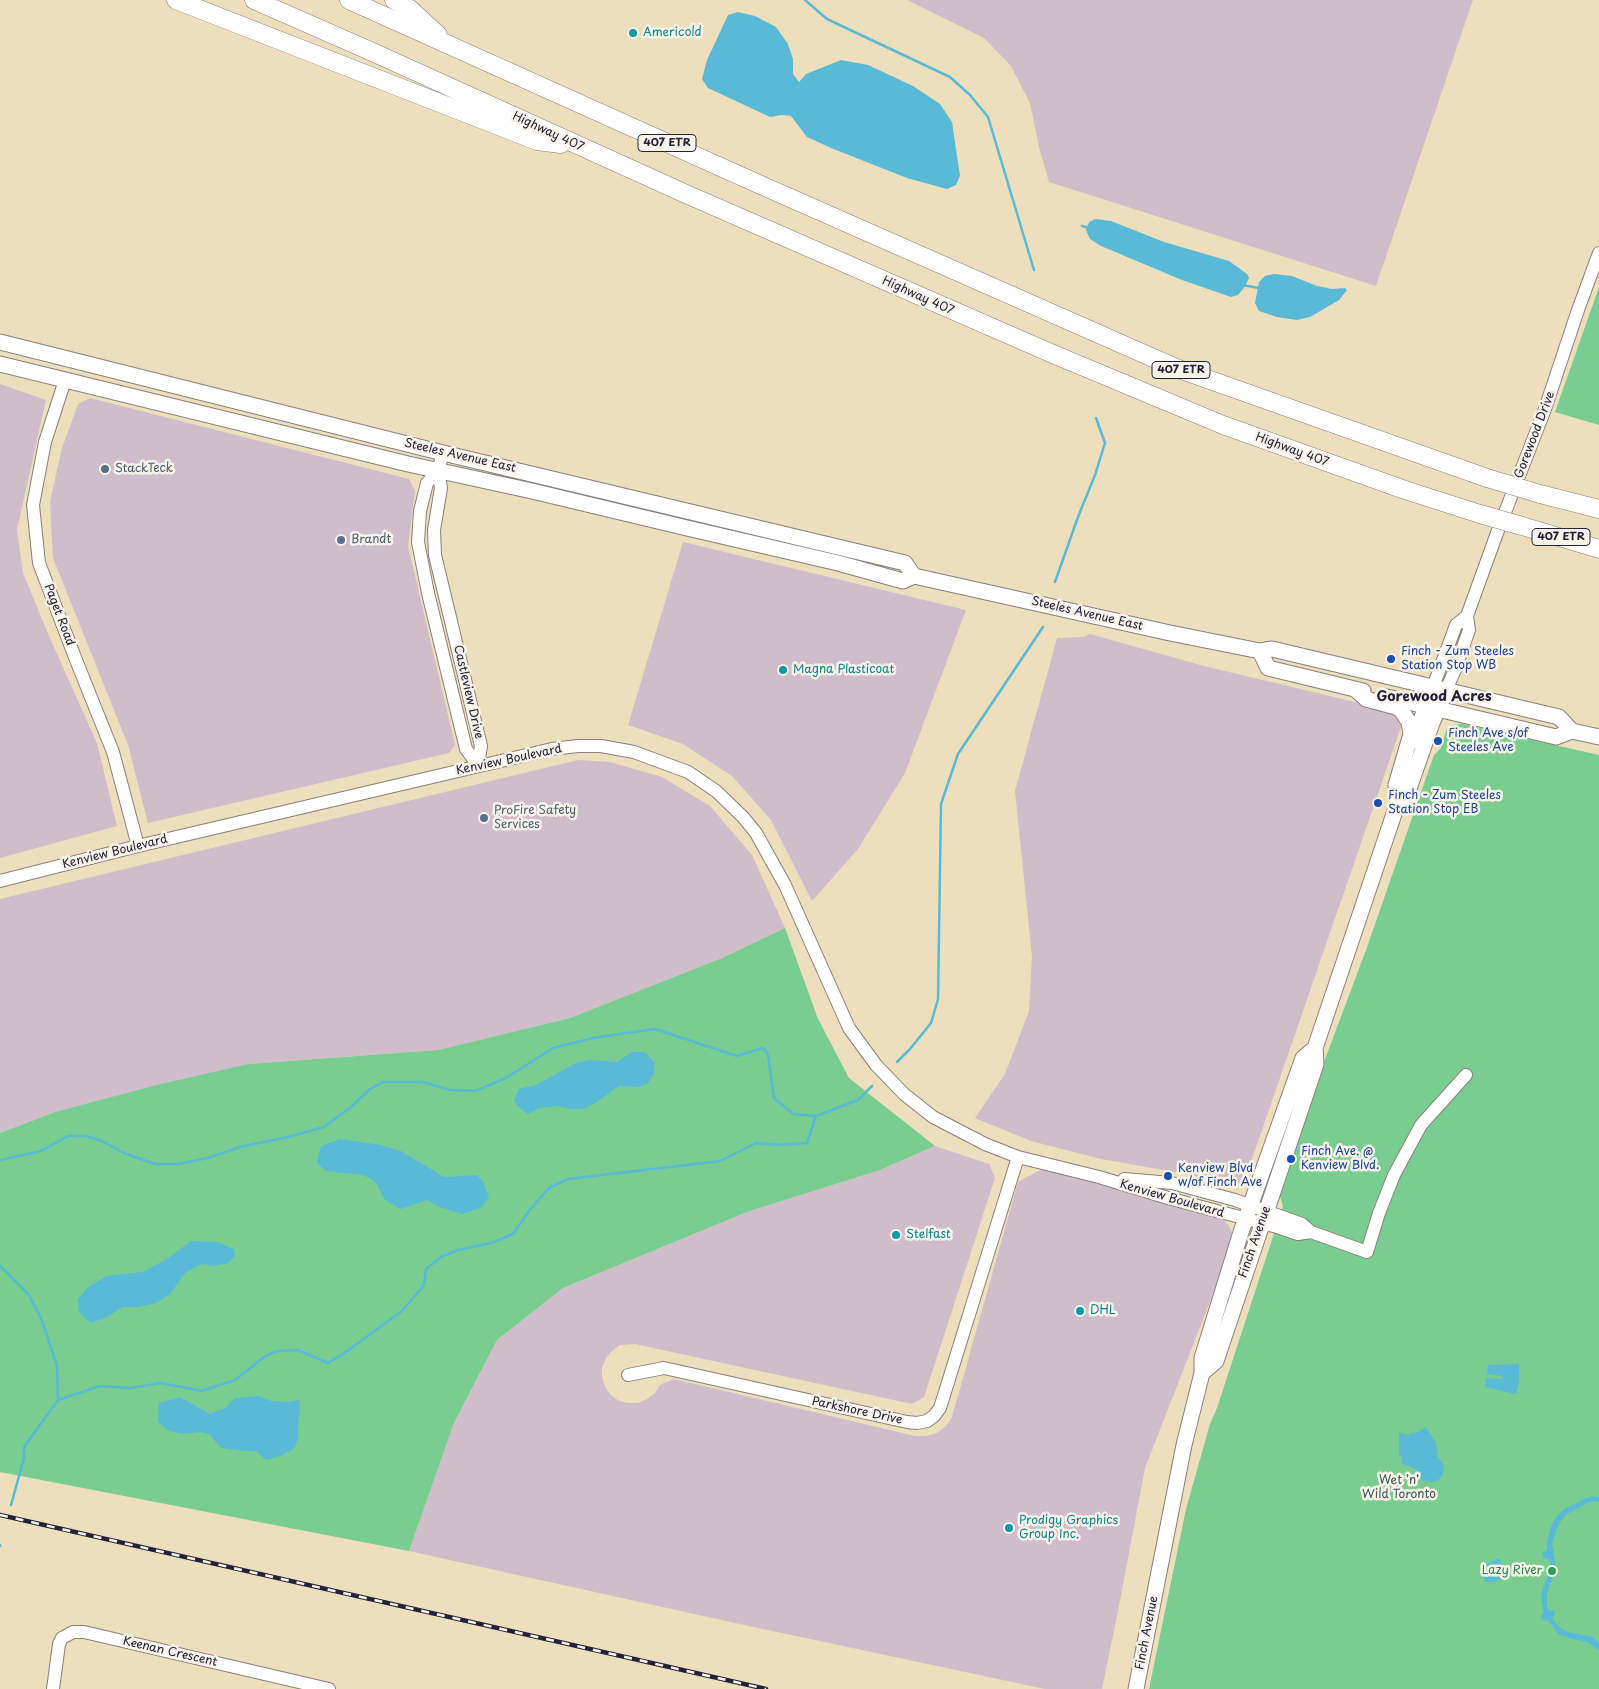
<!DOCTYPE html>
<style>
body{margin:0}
canvas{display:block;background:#eddebc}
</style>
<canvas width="1599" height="1689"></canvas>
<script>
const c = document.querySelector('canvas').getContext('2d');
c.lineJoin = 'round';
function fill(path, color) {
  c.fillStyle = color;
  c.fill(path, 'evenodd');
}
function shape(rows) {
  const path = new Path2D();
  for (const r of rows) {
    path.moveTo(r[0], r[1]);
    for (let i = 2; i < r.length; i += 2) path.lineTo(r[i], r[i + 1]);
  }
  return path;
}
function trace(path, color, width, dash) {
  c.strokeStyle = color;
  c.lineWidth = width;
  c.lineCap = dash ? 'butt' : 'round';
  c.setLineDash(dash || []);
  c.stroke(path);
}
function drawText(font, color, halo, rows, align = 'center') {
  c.font = font + ' "Playpen Sans",sans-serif';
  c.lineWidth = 5;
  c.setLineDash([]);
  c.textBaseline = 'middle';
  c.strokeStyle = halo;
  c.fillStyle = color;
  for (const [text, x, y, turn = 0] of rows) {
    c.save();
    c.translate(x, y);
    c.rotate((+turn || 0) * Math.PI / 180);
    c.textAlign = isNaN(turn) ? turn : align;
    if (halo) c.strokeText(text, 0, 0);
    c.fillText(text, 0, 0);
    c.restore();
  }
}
fill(shape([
 [907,0,1473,0,1376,286,1049,182,1039,147,1030,103,1011,66,984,38],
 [0,384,46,400,17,530,23,573,49,636,97,743,117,826,0,858],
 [90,398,409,479,415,491,408,546,455,745,449,753,148,823,128,745,53,558,50,502,62,448,78,404],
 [683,542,966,610,905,773,858,849,812,901,771,820,732,776,683,744,628,725],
 [1090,634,1204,666,1384,709,1395,715,1400,724,1401,727,1242,1188,1175,1172,1101,1159,1031,1141,975,1118,1005,1074,1029,1011,1032,957,1015,791,1057,638,1083,637],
 [578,760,610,762,662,777,710,806,752,855,785,928,722,958,570,1018,438,1050,248,1064,55,1112,0,1133,0,899],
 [935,1146,989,1164,995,1178,924,1397,912,1404,635,1344,620,1345,612,1351,606,1358,602,1368,602,1377,605,1387,611,1395,619,1401,628,1403,638,1403,647,1399,655,1393,660,1385,674,1379,915,1436,926,1436,937,1433,946,1426,952,1417,1018,1182,1042,1169,1102,1185,1215,1216,1223,1220,1227,1223,1232,1232,1232,1245,1145,1468,1118,1611,1102,1689,1045,1689,735,1623,409,1551,454,1423,497,1340,563,1288,747,1212,880,1170]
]), '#d0bdcc');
fill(shape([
 [1599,287,1599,425,1555,412],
 [1462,724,1599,755,1599,1689,1149,1689,1186,1509,1210,1424,1217,1408,1283,1206,1279,1193,1321,1070,1366,950,1434,755,1441,748,1447,728,1453,725],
 [785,928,818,1019,849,1078,935,1146,880,1170,747,1212,563,1288,497,1340,454,1423,409,1551,0,1472,0,1133,55,1112,157,1085,248,1064,438,1050,570,1018,722,958]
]), '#7acd90');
fill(shape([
 [738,12,755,16,776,27,788,44,793,59,793,74,799,82,806,74,841,60,868,65,913,86,940,104,952,122,960,176,956,185,947,189,907,178,831,148,807,137,791,116,782,115,770,117,708,88,702,79,707,60,728,15],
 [1095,219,1111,221,1164,242,1229,261,1247,274,1249,278,1244,288,1238,295,1231,297,1182,280,1101,246,1090,239,1086,230,1089,222],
 [1274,274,1292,276,1317,286,1332,289,1345,288,1347,290,1339,300,1310,317,1297,320,1277,317,1259,311,1255,303,1259,282,1265,276],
 [632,1052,645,1052,654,1062,654,1074,647,1084,638,1087,619,1086,597,1102,584,1109,570,1109,558,1106,540,1108,528,1114,517,1106,514,1100,519,1089,536,1085,578,1062,590,1060,617,1062],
 [340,1139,381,1145,401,1151,444,1177,477,1175,483,1181,489,1198,480,1208,462,1214,442,1208,427,1200,401,1209,385,1200,375,1181,363,1175,326,1171,317,1163,321,1146],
 [191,1241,217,1242,234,1249,235,1256,228,1263,214,1266,202,1264,185,1273,170,1294,156,1303,138,1307,123,1307,107,1317,91,1323,79,1312,78,1299,88,1287,107,1276,142,1272,167,1259],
 [1519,1364,1519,1383,1516,1394,1485,1387,1486,1378,1502,1379,1502,1376,1487,1374,1488,1365],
 [258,1396,271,1401,287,1402,299,1400,300,1411,298,1424,298,1439,294,1449,280,1456,266,1460,256,1451,245,1451,221,1448,209,1434,200,1432,183,1434,169,1431,158,1422,159,1403,180,1397,210,1414,225,1408,235,1398],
 [1426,1427,1436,1443,1438,1458,1442,1462,1444,1469,1442,1476,1437,1481,1431,1482,1424,1481,1420,1479,1416,1469,1401,1463,1402,1458,1399,1454,1399,1433,1410,1435,1410,1433,1418,1432],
 [1591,1496,1599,1497,1599,1502,1592,1501,1567,1514,1561,1521,1557,1528,1552,1544,1556,1567,1547,1593,1547,1607,1549,1610,1554,1611,1555,1614,1552,1618,1555,1622,1562,1629,1569,1632,1592,1637,1599,1643,1599,1650,1587,1642,1569,1638,1558,1634,1548,1620,1545,1621,1541,1618,1542,1613,1544,1612,1542,1604,1541,1594,1551,1567,1549,1558,1546,1559,1543,1557,1542,1553,1547,1550,1547,1541,1552,1524,1557,1516,1564,1509],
 [1496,1559,1499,1559,1502,1564,1500,1569,1501,1578,1494,1582,1485,1582,1482,1567,1485,1564,1491,1563]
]), '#59bad7');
trace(shape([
 [805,0,827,19,950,77,970,95,988,117,1034,270],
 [1082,226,1089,228],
 [1242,285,1259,288],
 [1055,582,1078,517,1095,475,1105,443,1096,418],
 [897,1062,910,1049,931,1023,938,999,941,804,958,754,1043,627],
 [0,1160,41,1151,68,1136,86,1136,102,1141,124,1153,155,1164,178,1164,208,1158,240,1147,288,1137,324,1127,351,1107,370,1089,383,1082,423,1082,450,1090,475,1091,506,1078,553,1048,593,1038,655,1029,737,1056,763,1048,768,1054,774,1098,793,1114,816,1116,858,1100,872,1086],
 [0,1266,29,1295,41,1318,57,1366,58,1400,24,1447,24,1458,11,1505],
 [58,1400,100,1386,130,1388,161,1383,202,1391,235,1380,264,1357,277,1351,298,1350,328,1363,343,1354,402,1311,424,1285,426,1269,441,1257,458,1250,491,1243,513,1234,529,1211,549,1188,568,1179,720,1161,756,1143,777,1145,807,1143,816,1116],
 [0,1546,0,1545]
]), '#59bad7', 2.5);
const minor = shape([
 [65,380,45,442,33,505,39,563,76,660,113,752,138,846],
 [443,453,438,471,441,488,434,530,435,555,481,746,478,765],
 [438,471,427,483,420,511,418,542,428,593,466,749,478,765],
 [1433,687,1456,625,1467,616],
 [1446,690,1455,670,1469,630,1467,616,1497,533,1545,409,1578,310,1599,253],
 [0,881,138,846,552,749,578,746,601,746,634,752,688,772,716,791,743,817,756,833,785,885,849,1028,876,1065,904,1094,933,1117,985,1144,1018,1157,1099,1177,1168,1198,1277,1227,1298,1234,1311,1232],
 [1124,1179,1172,1183,1235,1200,1302,1224,1311,1232,1367,1252,1379,1213,1394,1175,1421,1125,1466,1075],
 [628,1375,664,1368,907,1422,917,1423,927,1421,934,1416,940,1408,1018,1157],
 [53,1689,59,1644,62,1638,73,1632,84,1632,329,1689]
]);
const major = shape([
 [0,342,443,453,905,563,914,576],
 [0,364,408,464,532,491,687,528,838,563,903,581,914,576,1170,633,1260,651,1272,649,1559,717,1572,731],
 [1260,651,1268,668,1363,691],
 [1387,697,1556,737,1572,731,1599,737],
 [1414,741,1429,697],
 [1398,802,1406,797,1432,723,1442,700],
 [1202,1373,1216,1361,1316,1064,1315,1048,1398,802,1396,785,1411,734,1409,722,1401,710,1396,707,1366,699,1355,689],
 [1136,1689,1184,1445,1202,1373,1202,1358,1241,1232,1303,1058,1315,1048]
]);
const highway = shape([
 [176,0,537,141,561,144],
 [254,0,368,50,686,194,1053,354,1223,425,1405,490,1480,514],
 [349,0,754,182,1176,368,1487,478],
 [394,0,410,9,438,35],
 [1540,494,1599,509],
 [1522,526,1599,549]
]);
trace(minor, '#88807c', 14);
trace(major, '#88807c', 17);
trace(highway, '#88807c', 19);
trace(minor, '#fff', 12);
trace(major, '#fff', 15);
trace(highway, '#fff', 18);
const rail = shape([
 [0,1515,766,1689]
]);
trace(rail, '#22223b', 4.5);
trace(rail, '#f7f3e8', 2.5, [8]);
const highwayBridge = shape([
 [1487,478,1540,494],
 [1480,514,1522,526]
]);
trace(highwayBridge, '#88807c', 19, []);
trace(highwayBridge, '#fff', 18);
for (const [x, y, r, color] of [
 [633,33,5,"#0f9aa8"],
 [105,469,5,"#5c6f8a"],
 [341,540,5,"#5c6f8a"],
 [1391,659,5,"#1a4fb4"],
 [783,670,5,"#0f9aa8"],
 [1438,741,5,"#1a4fb4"],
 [1378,803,5,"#1a4fb4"],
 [484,818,5,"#5c6f8a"],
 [1291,1159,5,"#1a4fb4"],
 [1168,1176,5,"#1a4fb4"],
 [896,1235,5,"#0f9aa8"],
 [1080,1311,5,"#0f9aa8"],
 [1009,1528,5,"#0f9aa8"],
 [1552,1571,5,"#2e9e5b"]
]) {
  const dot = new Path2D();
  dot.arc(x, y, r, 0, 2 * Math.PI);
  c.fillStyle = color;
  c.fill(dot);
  trace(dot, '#f7f3e8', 2);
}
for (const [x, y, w] of [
 [667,143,58],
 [1181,370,58],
 [1561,537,58]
]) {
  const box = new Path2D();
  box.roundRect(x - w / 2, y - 8.5, w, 17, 4);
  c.fillStyle = '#f7f3e8';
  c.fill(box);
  trace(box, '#22223b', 1);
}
drawText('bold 11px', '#22223b', null, [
 ["407 ETR",667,143],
 ["407 ETR",1181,370],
 ["407 ETR",1561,537]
]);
drawText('12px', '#0d838f', '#f7f3e8', [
 ["Americold",643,33],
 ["Magna Plasticoat",793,670],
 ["Stelfast",906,1235],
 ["DHL",1090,1311],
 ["Prodigy Graphics",1019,1521],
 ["Group Inc.",1019,1535]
], 'left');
drawText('12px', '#22223b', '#f7f3e8', [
 ["Highway 407",548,132,25],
 ["Highway 407",918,296,24],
 ["Gorewood Drive",1535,435,-69],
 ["Highway 407",1292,450,20],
 ["Steeles Avenue East",460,456,13],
 ["Steeles Avenue East",1087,614,13],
 ["Paget Road",59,615,69],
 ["Castleview Drive",468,692,77],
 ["Kenview Boulevard",509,760,-12],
 ["Kenview Boulevard",115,852,-14],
 ["Kenview Boulevard",1172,1199,16],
 ["Finch Avenue",1255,1242,-71],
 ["Parkshore Drive",857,1411,12],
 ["Finch Avenue",1147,1633,-79],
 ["Keenan Crescent",170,1652,13]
]);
drawText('12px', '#4e5e75', '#f7f3e8', [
 ["StackTeck",115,469],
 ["Brandt",351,540],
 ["ProFire Safety",494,811],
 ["Services",494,825]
], 'left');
drawText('12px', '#164399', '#f7f3e8', [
 ["Finch - Zum Steeles",1401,652],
 ["Station Stop WB",1401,666],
 ["Finch Ave s/of",1448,734],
 ["Steeles Ave",1448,748],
 ["Finch - Zum Steeles",1388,796],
 ["Station Stop EB",1388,810],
 ["Finch Ave. @",1301,1152],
 ["Kenview Blvd.",1301,1166],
 ["Kenview Blvd",1178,1169],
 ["w/of Finch Ave",1178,1183]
], 'left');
drawText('12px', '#3c5554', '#f7f3e8', [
 ["Wet 'n'",1399,1481],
 ["Wild Toronto",1399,1495]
]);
drawText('12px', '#27864d', '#f7f3e8', [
 ["Lazy River",1542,1571]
], 'right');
drawText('bold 14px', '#22223b', '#f7f3e8', [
 ["Gorewood Acres",1434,697]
]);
</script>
